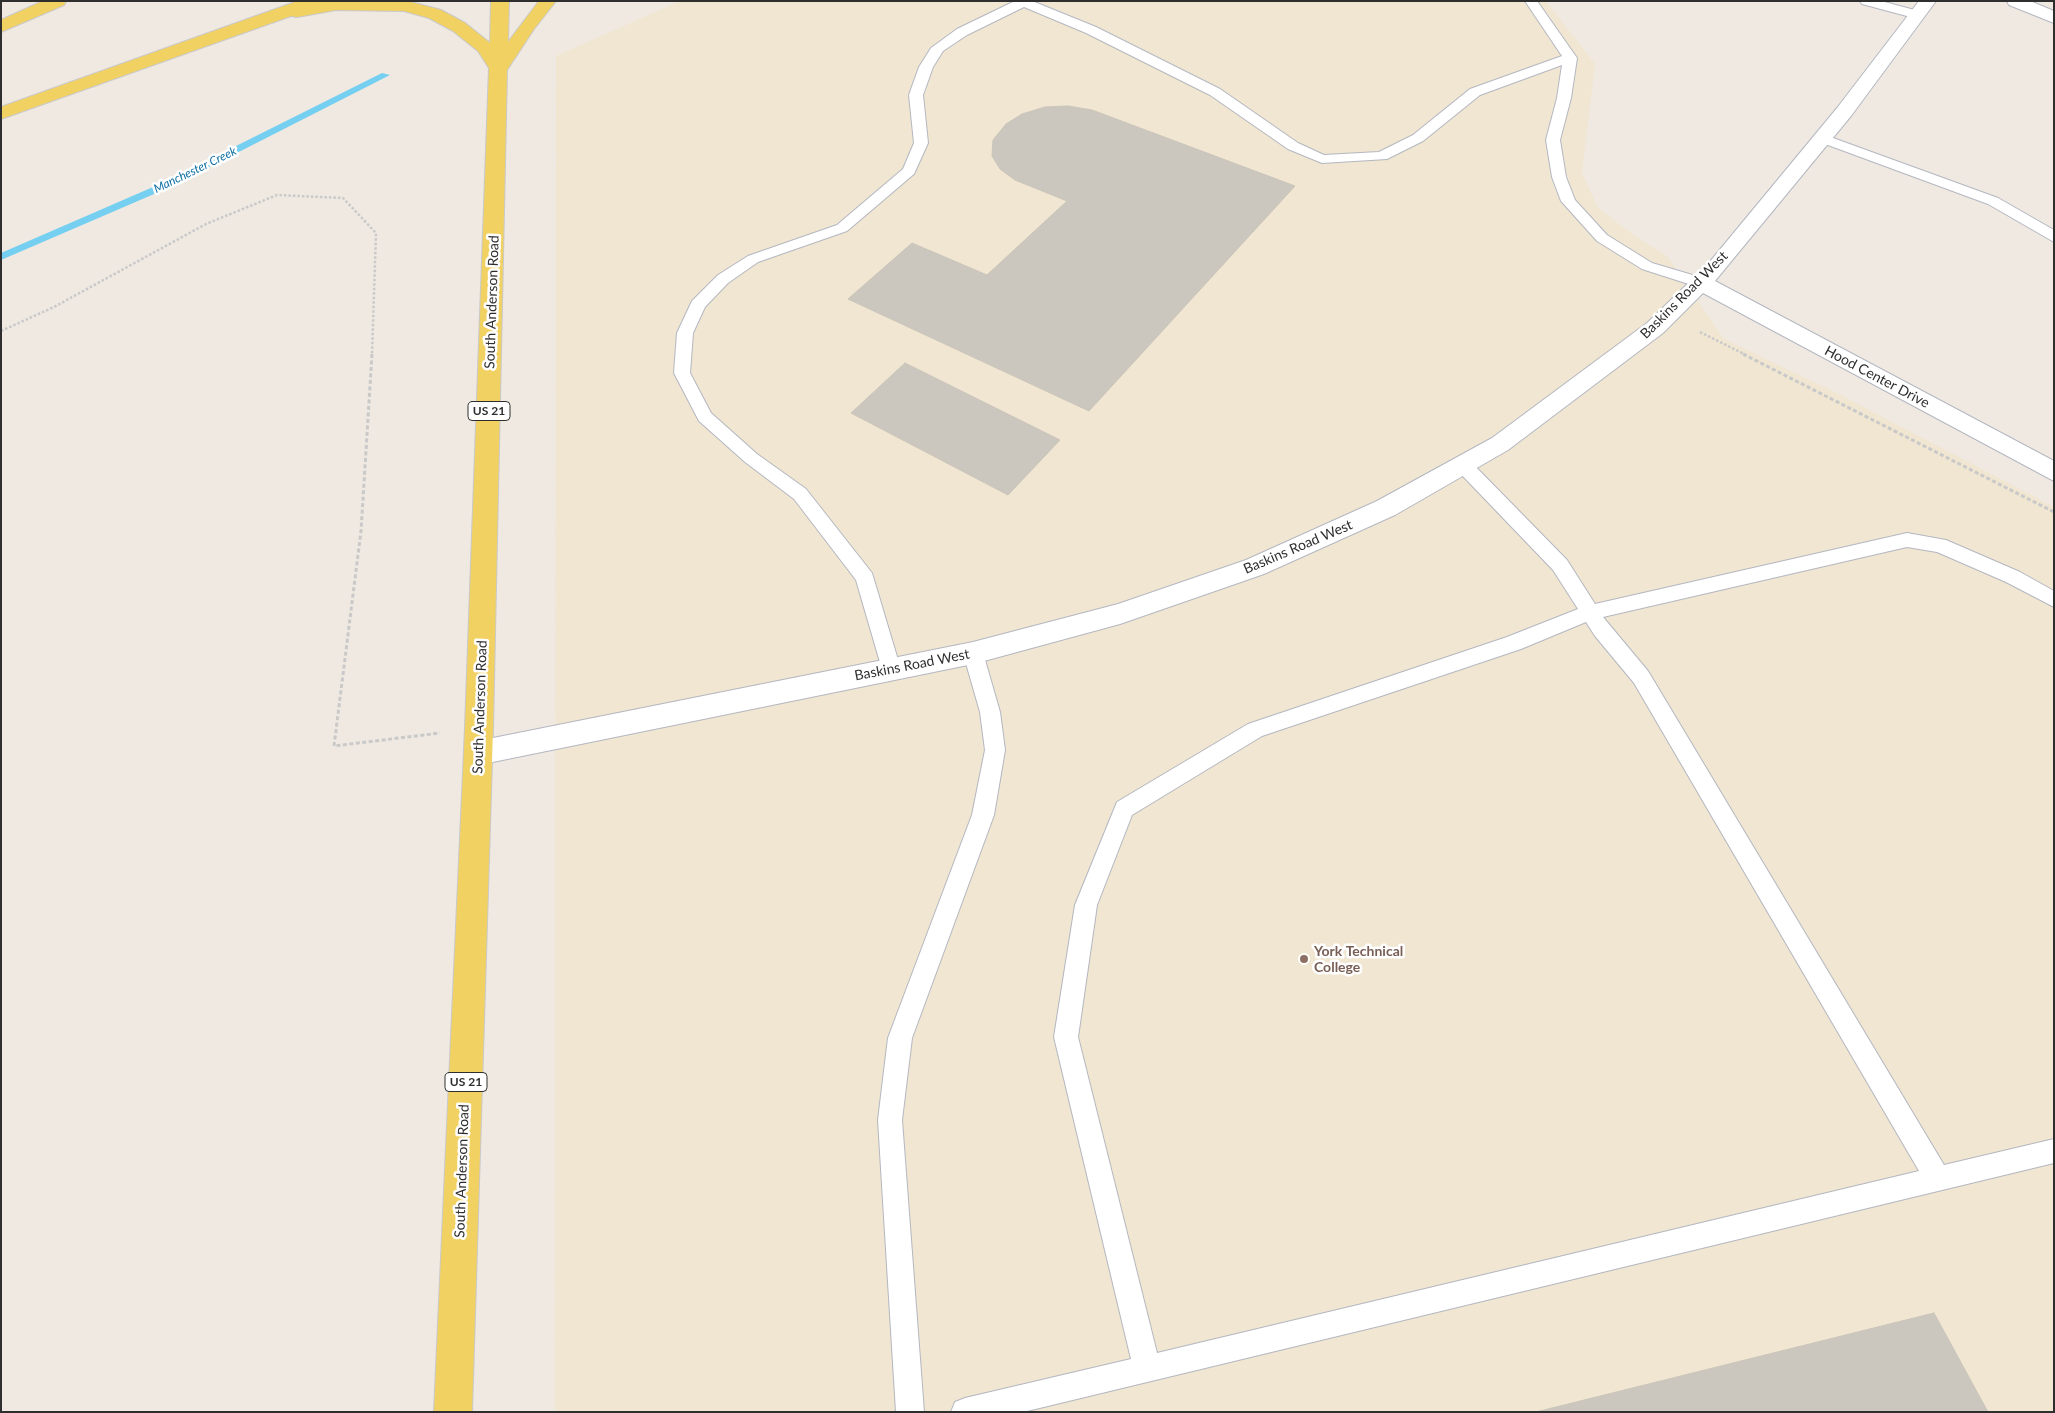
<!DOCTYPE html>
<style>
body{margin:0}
#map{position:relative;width:2055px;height:1413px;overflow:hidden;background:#efe9e1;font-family:Lato,sans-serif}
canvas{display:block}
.frame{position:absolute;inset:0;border:2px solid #2e2e2e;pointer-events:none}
</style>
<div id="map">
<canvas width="2055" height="1413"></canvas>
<div class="frame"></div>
</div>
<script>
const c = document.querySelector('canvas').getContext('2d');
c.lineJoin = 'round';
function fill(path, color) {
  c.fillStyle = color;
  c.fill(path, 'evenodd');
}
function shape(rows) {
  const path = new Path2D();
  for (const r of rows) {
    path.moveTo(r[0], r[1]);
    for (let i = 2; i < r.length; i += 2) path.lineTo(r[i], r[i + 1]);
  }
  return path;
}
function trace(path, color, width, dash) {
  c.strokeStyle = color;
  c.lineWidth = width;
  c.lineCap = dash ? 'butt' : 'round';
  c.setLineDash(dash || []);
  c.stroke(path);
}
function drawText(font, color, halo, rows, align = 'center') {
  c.font = font + ' Lato,sans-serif';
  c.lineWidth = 5;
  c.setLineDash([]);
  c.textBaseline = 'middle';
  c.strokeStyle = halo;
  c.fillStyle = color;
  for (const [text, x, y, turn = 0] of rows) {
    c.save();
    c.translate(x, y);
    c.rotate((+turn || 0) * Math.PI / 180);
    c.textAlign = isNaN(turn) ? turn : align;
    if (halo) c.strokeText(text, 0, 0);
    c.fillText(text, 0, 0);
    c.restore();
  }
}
fill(shape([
 [680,1,1546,1,1595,64,1582,173,1598,208,1635,236,1667,256,1724,339,1837,393,2054,507,2054,1412,555,1412,556,56]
]), '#f0e6d1');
fill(shape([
 [382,73,390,75,168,188,1,260,1,253,160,184,382,73]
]), '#75cff0');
const building = shape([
 [1068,106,1092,110,1295,186,1089,411,848,299,912,243,987,275,1067,201,1015,180,1000,169,992,156,993,140,1006,124,1022,114,1045,107,1068,106],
 [905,363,1060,440,1008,495,851,413,905,363],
 [1934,1313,1988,1412,1536,1412,1934,1313]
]);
fill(building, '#cbc7bf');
trace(building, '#cbc5ba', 1);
const service = shape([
 [1015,1,1032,1,1096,27,1220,89,1298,143,1324,155,1379,152,1413,135,1470,89,1562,56,1525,1,1537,1,1577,58,1571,98,1560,140,1566,177,1575,200,1607,235,1652,263,1706,279,1709,283,1706,287,1701,288,1642,269,1597,241,1561,201,1552,177,1546,140,1557,98,1562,65,1480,95,1423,141,1387,159,1322,163,1288,149,1210,95,1086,33,1024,7,967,35,943,51,933,67,923,95,928,143,914,174,847,231,758,262,728,283,705,307,693,333,690,373,711,413,757,454,806,489,872,573,901,670,898,676,891,678,884,676,856,580,794,499,745,462,699,421,674,373,677,333,692,301,718,275,748,256,837,225,903,169,914,143,909,95,919,67,931,48,957,29,1015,1],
 [1860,1,1881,1,1922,12,1924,15,1918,19,1862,4,1860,1],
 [1822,134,1998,198,2054,230,2054,242,1988,204,1817,141,1815,138,1822,134],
 [1463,459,1469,460,1567,560,1595,604,1907,533,1946,540,2020,572,2054,591,2054,607,2006,582,1937,552,1907,547,1603,617,1648,671,1944,1165,2054,1139,2054,1163,1023,1412,951,1412,955,1402,965,1398,1131,1359,1054,1037,1075,905,1117,802,1248,724,1507,637,1578,609,1553,570,1457,470,1454,465,1457,460,1463,459],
 [1586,622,1595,636,1634,683,1919,1171,1157,1353,1078,1037,1097,905,1132,815,1262,736,1521,649,1586,622],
 [973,645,980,647,983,653,1000,712,1005,750,994,815,912,1038,902,1120,924,1412,896,1412,878,1120,888,1038,972,815,985,750,980,712,963,653,966,647,973,645]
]);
const minor = shape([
 [1919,1,1936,1,1851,116,1715,281,2054,461,2054,481,1703,293,1663,333,1508,450,1395,515,1264,574,1120,624,973,664,478,765,468,762,464,753,468,744,478,741,973,642,1118,604,1246,560,1377,501,1492,438,1647,323,1708,264,1837,108,1919,1],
 [2007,1,2030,1,2054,11,2054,23,2009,5,2007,1]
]);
const primary = shape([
 [43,1,66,1,64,5,1,32,1,20,43,1],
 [298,1,407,1,441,10,465,23,490,43,491,1,509,1,508,42,539,1,556,1,534,29,507,70,493,728,472,1412,434,1412,465,728,489,68,478,51,453,31,429,18,404,11,336,10,297,17,291,16,1,119,1,107,298,1]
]);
trace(service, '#b4b7c1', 2);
trace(minor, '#b4b7c1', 2);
trace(primary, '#c9c9c9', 2);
trace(shape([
 [1,331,54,307,206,224,277,195,343,198,376,233,372,355],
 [1700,332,1746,355]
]), '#c9c9c9', 2.5, [2.5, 2]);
trace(shape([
 [372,354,361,531,334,746,440,733],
 [1743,354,2054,512]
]), '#c9c9c9', 3, [4, 2.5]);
fill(service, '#fff');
fill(minor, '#fff');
fill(primary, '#f2d163');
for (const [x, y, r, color] of [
 [1304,959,5,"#8d6e63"]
]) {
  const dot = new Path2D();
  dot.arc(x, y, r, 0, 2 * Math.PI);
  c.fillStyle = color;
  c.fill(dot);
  trace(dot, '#fff', 2);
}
drawText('italic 12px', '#0d6fa3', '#fff', [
 ["Manchester Creek",195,170,-26]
]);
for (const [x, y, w] of [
 [489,411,42],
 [466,1082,42]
]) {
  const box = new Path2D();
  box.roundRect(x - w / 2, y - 9.5, w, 19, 4);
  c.fillStyle = '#fff';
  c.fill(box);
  trace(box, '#2e2e2e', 1);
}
drawText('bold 12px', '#2e2e2e', null, [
 ["US 21",489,411],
 ["US 21",466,1082]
]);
drawText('14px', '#2e2e2e', '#fff', [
 ["Baskins Road West",1684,295,-45],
 ["South Anderson Road",492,302,-88],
 ["Hood Center Drive",1877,377,28],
 ["Baskins Road West",1298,547,-23],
 ["Baskins Road West",912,665,-11],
 ["South Anderson Road",480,707,-88],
 ["South Anderson Road",462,1171,-88]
]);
drawText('bold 14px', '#785e54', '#fff', [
 ["York Technical",1314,951],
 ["College",1314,967]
], 'left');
</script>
